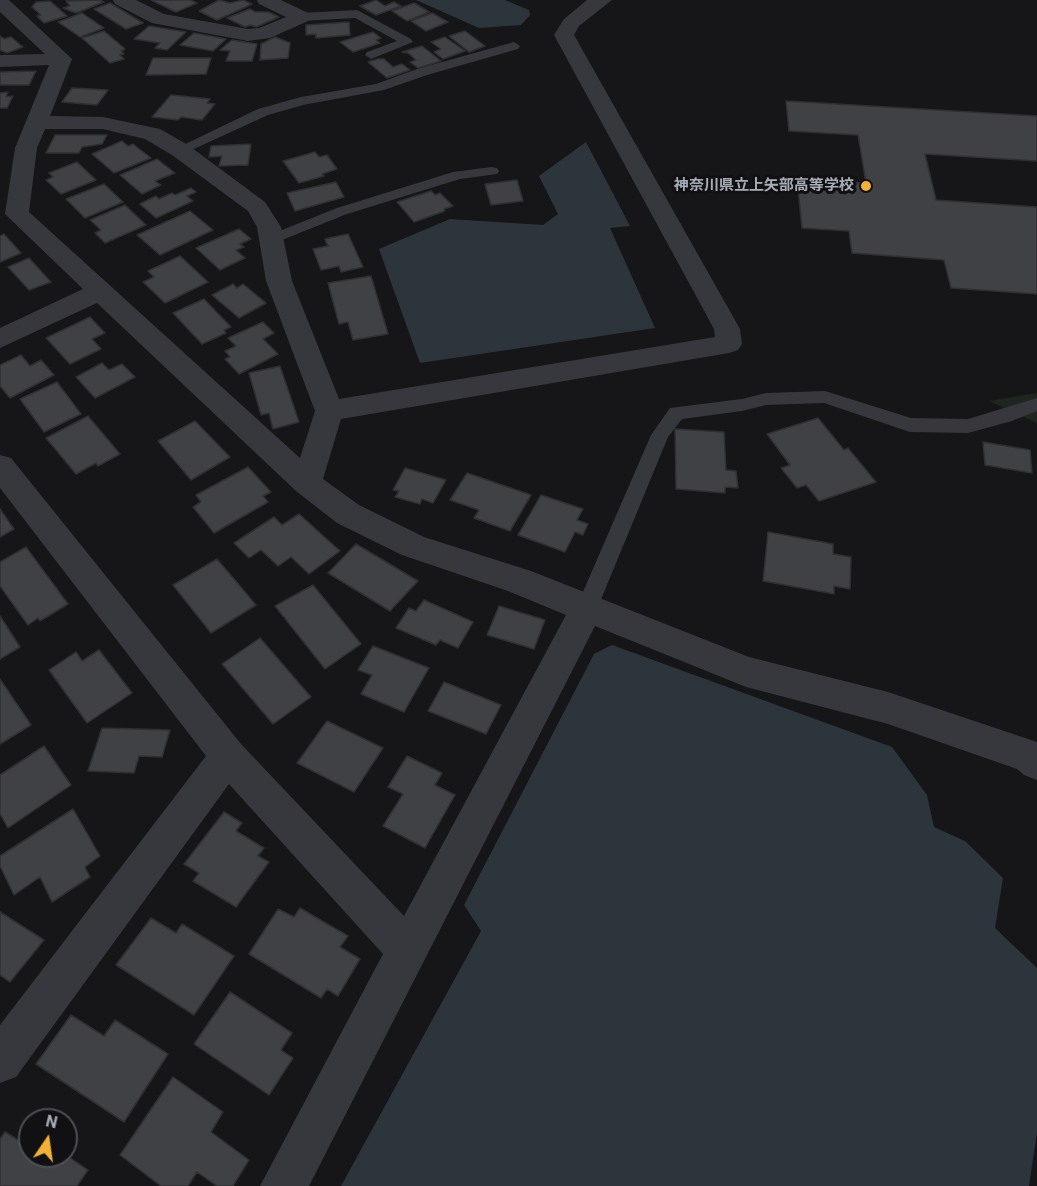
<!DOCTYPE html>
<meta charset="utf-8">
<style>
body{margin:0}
#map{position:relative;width:1037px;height:1186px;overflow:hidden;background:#161618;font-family:Roboto,sans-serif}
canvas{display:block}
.north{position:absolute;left:18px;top:1108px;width:60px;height:60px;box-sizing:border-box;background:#111113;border:2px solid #4d4f55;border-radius:50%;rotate:13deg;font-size:16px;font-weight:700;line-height:24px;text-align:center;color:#a8adb8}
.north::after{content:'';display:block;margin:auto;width:21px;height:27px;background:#f2b134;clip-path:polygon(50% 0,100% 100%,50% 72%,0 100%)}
</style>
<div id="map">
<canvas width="1037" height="1186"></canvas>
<div class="north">N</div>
</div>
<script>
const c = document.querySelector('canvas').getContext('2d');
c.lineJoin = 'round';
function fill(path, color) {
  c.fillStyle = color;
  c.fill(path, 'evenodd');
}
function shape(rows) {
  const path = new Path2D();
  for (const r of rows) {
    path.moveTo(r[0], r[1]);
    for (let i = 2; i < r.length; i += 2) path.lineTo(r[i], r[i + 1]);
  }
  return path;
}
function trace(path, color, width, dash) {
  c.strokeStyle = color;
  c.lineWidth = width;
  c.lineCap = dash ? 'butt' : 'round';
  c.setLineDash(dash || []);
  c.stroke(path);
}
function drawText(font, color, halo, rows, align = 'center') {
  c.font = font + ' Roboto,"Noto Sans JP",sans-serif';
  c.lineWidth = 6;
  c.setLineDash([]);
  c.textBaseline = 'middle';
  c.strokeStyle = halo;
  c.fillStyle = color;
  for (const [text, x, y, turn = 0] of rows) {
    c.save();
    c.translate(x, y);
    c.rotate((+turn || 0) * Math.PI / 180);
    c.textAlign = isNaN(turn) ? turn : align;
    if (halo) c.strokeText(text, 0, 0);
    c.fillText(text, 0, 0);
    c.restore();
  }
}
fill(shape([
 [1037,393,1037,423,989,401]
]), '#1e261f');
fill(shape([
 [416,0,505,0,529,10,530,15,521,25,479,28],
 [586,142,630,226,610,228,655,328,420,363,379,249,450,219,543,225,558,214,539,176],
 [612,645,892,747,927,795,934,827,965,841,1003,878,995,928,1037,968,1037,1132,1029,1186,341,1186,481,931,464,905,594,654]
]), '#2c353c');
const building = shape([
 [100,0,104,2,76,13,63,8,70,6,66,1,100,0],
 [151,0,190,0,197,3,176,12,151,0],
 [219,0,230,3,243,0,252,4,217,20,199,11,219,0],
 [376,0,385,6,394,2,401,6,376,15,360,6,376,0],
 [50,1,67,16,44,23,37,16,41,15,32,7,36,2,50,1],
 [110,3,143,23,126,29,94,9,110,3],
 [414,3,429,12,407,21,392,11,414,3],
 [250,9,255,12,268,12,279,17,256,27,251,25,245,27,227,18,250,9],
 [82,13,104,28,80,37,58,22,82,13],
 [432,13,448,22,426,31,411,21,432,13],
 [349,22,350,35,316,38,316,34,306,35,306,25,349,22],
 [149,26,186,32,167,50,155,48,160,43,134,39,149,26],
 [104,31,125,49,121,51,124,54,120,55,124,59,110,63,82,38,104,31],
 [465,31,485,46,469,52,449,36,465,31],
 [373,32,381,38,376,40,380,43,353,52,340,42,373,32],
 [194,33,226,39,213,51,180,45,194,33],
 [0,36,4,39,11,37,23,47,7,53,0,50,0,36],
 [275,37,290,43,288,58,260,60,261,44,275,37],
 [445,37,465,51,443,59,434,52,441,49,431,42,445,37],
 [232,40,257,44,252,61,226,61,230,51,220,50,232,40],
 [422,46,441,61,418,68,410,62,416,60,408,53,402,52,422,46],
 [153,58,211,58,206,74,146,75,153,58],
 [378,59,384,59,393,67,402,64,410,70,387,78,368,62,378,59],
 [36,71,29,85,0,85,0,72,36,71],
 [72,88,108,90,97,105,62,102,72,88],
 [8,92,6,97,13,96,7,108,0,108,0,93,8,92],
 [171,95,210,99,207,103,215,104,202,120,181,117,178,120,152,117,171,95],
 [786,101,1037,116,1037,161,925,154,936,200,1037,207,1037,294,951,288,944,260,852,253,849,231,802,228,797,179,866,183,858,135,789,131,786,101],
 [55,135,107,135,102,144,82,147,79,153,46,153,55,135],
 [122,141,128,146,133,144,151,158,114,173,92,154,122,141],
 [251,144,248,165,219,166,222,156,209,157,211,146,251,144],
 [315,152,319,157,327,155,337,169,322,174,324,176,299,183,283,161,315,152],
 [157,159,175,173,155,181,161,185,142,194,120,175,157,159],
 [77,162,96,180,61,194,46,180,53,177,49,173,77,162],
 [517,180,523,201,491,205,485,184,517,180],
 [336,182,344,197,295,211,287,193,336,182],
 [104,184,123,202,85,218,66,199,104,184],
 [191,188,196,192,187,196,193,201,156,218,140,204,156,196,159,199,172,193,175,195,191,188],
 [431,191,435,195,440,193,453,206,444,209,445,211,414,222,397,202,431,191],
 [125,205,146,225,105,243,95,233,101,230,90,220,125,205],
 [190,211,213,230,160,255,137,235,190,211],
 [239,229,251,239,240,244,244,247,236,250,245,258,220,270,196,248,239,229],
 [4,234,21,253,0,262,0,236,4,234],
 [348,234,363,267,341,272,339,266,321,270,313,249,328,246,325,239,348,234],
 [180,256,208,282,165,303,143,282,154,277,148,271,180,256],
 [29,258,51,282,29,290,8,267,29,258],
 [371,276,388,334,353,340,348,322,339,324,328,283,371,276],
 [233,284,237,288,243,284,266,303,239,318,212,295,233,284],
 [204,299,231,327,224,330,226,333,202,344,173,313,204,299],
 [90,317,105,333,92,339,101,349,70,364,46,338,90,317],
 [263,322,274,333,263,339,278,354,239,374,225,359,230,357,225,351,236,346,228,338,263,322],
 [21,355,30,366,41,360,54,375,10,398,0,386,0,365,21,355],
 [102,363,109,370,122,364,135,377,95,398,76,377,102,363],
 [280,366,299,422,273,429,269,413,261,415,249,373,280,366],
 [57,382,81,414,44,432,20,399,57,382],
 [88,416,120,454,98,466,96,463,76,474,46,438,88,416],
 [818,418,844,450,848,448,876,482,819,501,806,485,797,488,781,468,790,465,767,434,818,418],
 [195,421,230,457,191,480,158,441,195,421],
 [675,429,724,432,726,470,736,471,738,488,725,487,725,493,676,489,675,429],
 [983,442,1030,450,1032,473,985,465,983,442],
 [248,467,271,492,263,496,268,502,214,533,193,507,201,502,196,495,248,467],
 [405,468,446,480,433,503,422,499,420,504,395,497,399,491,393,490,405,468],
 [467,473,531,495,510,531,474,518,479,510,450,500,467,473],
 [541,495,583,509,577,520,588,524,583,535,575,532,565,552,518,535,541,495],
 [0,509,14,529,0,537,0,509],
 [299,514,340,551,309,574,291,557,278,566,261,550,249,558,234,543,274,517,282,525,299,514],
 [768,532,833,544,833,554,851,557,850,589,834,586,834,594,763,581,768,532],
 [356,544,418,581,390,611,328,573,356,544],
 [26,547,68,604,40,621,38,618,28,625,0,586,0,562,26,547],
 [217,559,256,605,211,633,173,585,217,559],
 [313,585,361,644,325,669,275,606,313,585],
 [424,600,473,622,458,648,440,640,436,645,396,628,409,608,416,611,424,600],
 [499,606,545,620,534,649,487,635,499,606],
 [0,616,20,647,0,659,0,616],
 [260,638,311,697,273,724,222,664,260,638],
 [373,646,429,668,404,712,361,694,372,675,358,670,373,646],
 [99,650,132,693,87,723,49,670,76,652,82,661,99,650],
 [0,679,31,725,0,744,0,679],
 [444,682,501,705,486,734,428,711,444,682],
 [327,721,383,748,354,792,297,763,327,721],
 [102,728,170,730,162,757,139,756,134,773,88,771,102,728],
 [44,746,71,785,8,828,0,814,0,775,44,746],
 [407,756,442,773,435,785,455,795,425,848,383,826,403,794,388,787,407,756],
 [73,809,100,856,85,867,90,877,52,902,40,877,14,895,0,866,0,856,73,809],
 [224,812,242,823,236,831,264,848,258,856,269,862,236,907,193,881,199,873,184,864,224,812],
 [300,908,348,936,340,947,360,959,338,996,327,989,321,998,249,954,278,909,294,917,300,908],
 [0,912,44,940,10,982,0,975,0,912],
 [151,918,176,933,182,924,234,956,194,1015,116,965,151,918],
 [230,992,292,1033,281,1050,293,1058,269,1095,194,1044,230,992],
 [71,1015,104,1036,115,1020,168,1054,124,1122,36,1064,71,1015],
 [173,1077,223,1112,211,1132,249,1160,233,1186,217,1186,197,1172,188,1186,161,1186,120,1155,173,1077],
 [5,1132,30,1147,30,1156,66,1155,88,1170,77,1186,0,1186,0,1139,5,1132]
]);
fill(building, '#404145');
trace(building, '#303034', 1.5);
fill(shape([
 [357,10,411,39,413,42,371,59,365,55,367,52,397,41,355,18,301,21,295,17,301,13,357,10],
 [514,42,520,46,518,49,427,75,384,90,303,105,268,115,185,153,180,154,173,150,258,109,301,97,376,84,417,69,514,42],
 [492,167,497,168,499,171,497,174,460,179,347,214,272,244,264,239,267,236,337,208,453,172,492,167],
 [825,391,911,418,968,419,1037,398,1037,411,1012,421,968,433,910,432,824,403,766,405,742,411,682,419,668,437,595,614,587,617,579,614,576,608,651,435,670,408,742,399,766,393,825,391]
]), '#37383d');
fill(shape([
 [0,0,9,0,72,59,50,116,103,117,160,129,188,145,265,202,281,227,292,281,339,399,715,337,714,329,554,35,564,19,587,0,612,0,579,26,574,35,740,329,742,344,738,350,729,353,341,419,323,479,359,505,424,537,531,571,749,657,888,692,1037,742,1037,780,1024,775,1017,769,888,724,746,687,595,626,309,1186,260,1186,383,954,229,784,16,1077,0,1083,0,1025,206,756,0,488,0,455,11,458,241,744,404,916,566,615,508,591,402,555,337,523,296,491,97,303,0,348,0,328,83,289,5,214,15,148,49,65,0,67,0,55,45,54,0,12,0,0],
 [45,129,103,129,145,139,172,155,248,211,257,227,266,281,315,411,300,458,29,212,37,148,45,129],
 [113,0,136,0,164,14,248,29,259,28,286,17,259,4,257,0,281,0,308,13,310,17,308,21,270,38,248,41,152,23,115,4,113,0]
]), '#37383d');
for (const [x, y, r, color] of [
 [866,186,6,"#f2b134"]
]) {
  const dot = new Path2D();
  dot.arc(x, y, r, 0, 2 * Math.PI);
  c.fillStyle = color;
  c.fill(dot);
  trace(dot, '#111113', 2);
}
drawText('bold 15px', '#a8adb8', '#111113', [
 ["神奈川県立上矢部高等学校",854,186]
], 'right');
</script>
